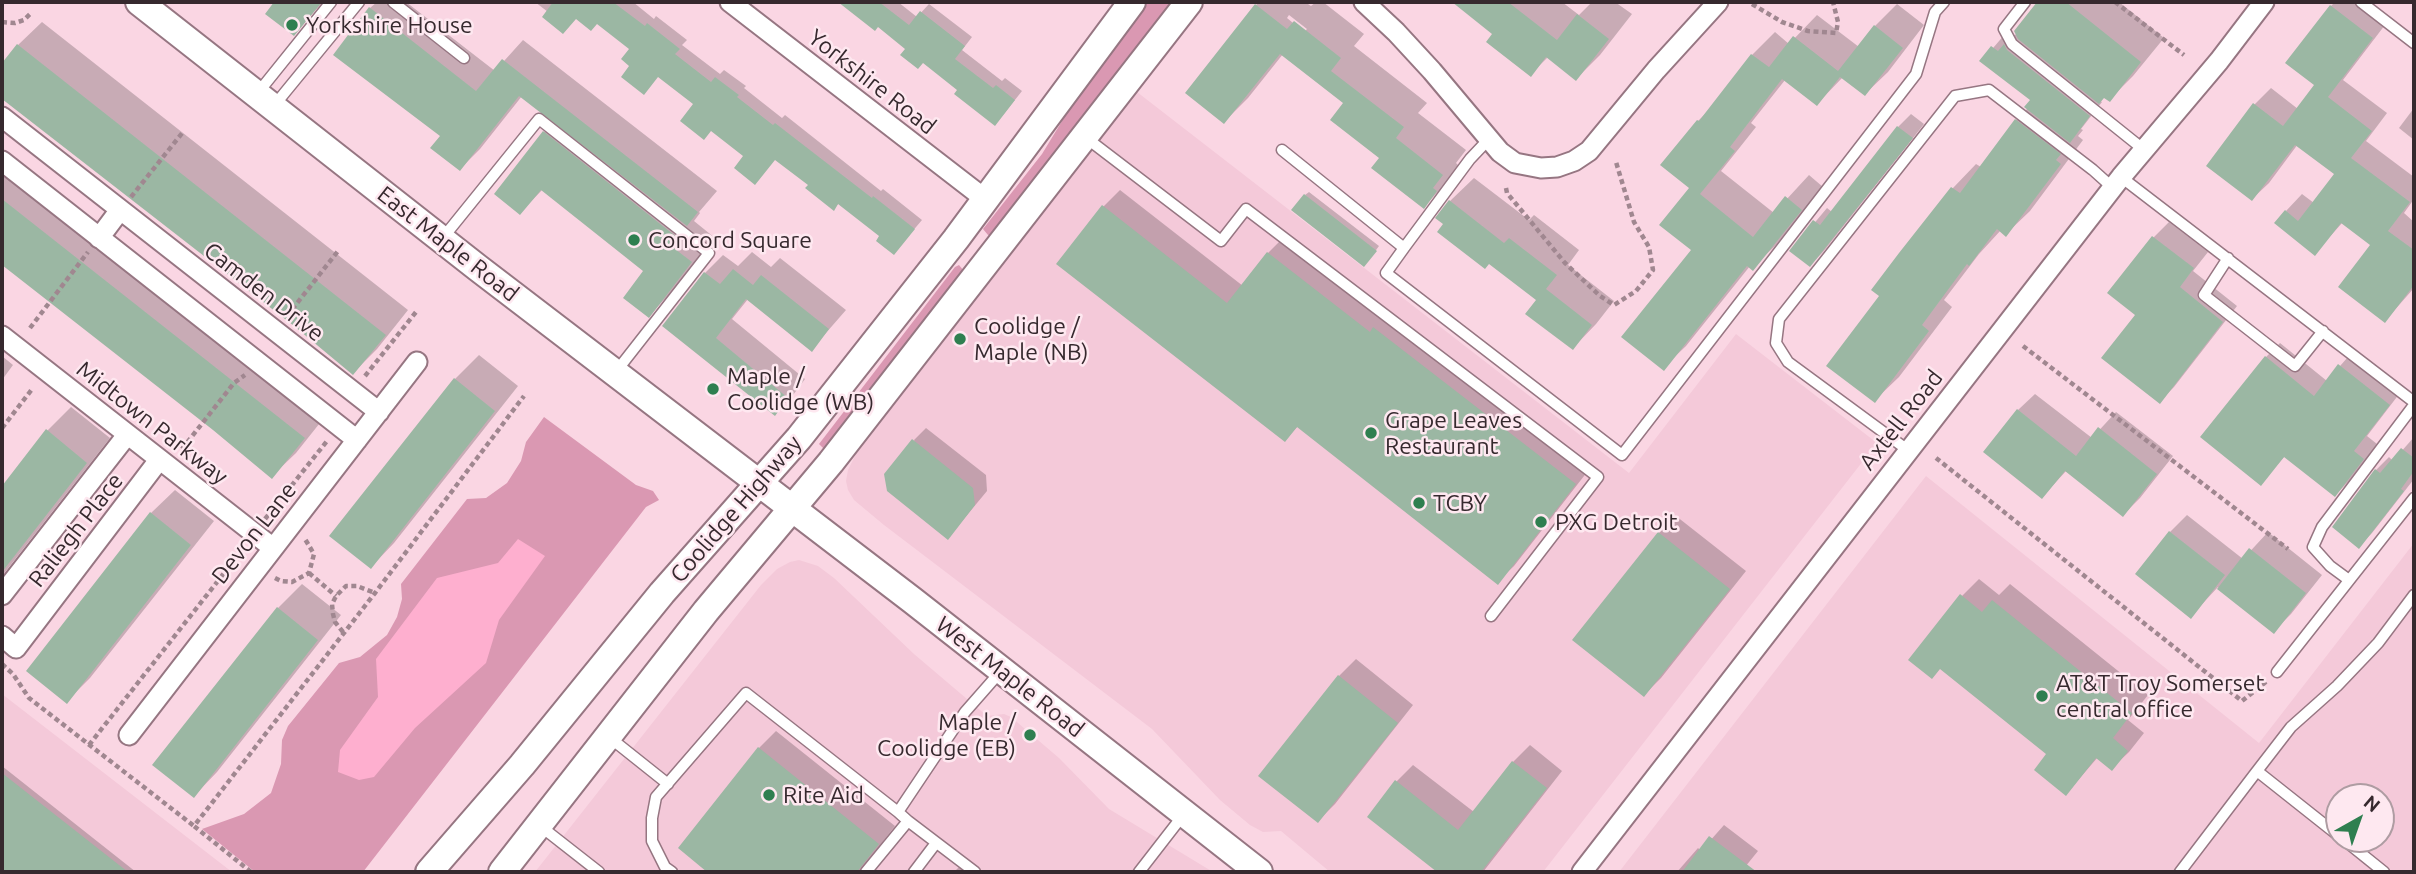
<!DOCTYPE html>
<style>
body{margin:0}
#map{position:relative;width:2416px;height:874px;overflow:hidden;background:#fad6e3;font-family:Ubuntu,sans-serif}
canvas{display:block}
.frame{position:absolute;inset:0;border:4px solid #36292e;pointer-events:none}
.north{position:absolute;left:2325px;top:783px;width:70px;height:70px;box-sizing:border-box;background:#fee8f0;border:2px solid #ae9ca2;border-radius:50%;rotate:40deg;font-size:19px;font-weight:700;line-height:28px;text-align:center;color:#36292e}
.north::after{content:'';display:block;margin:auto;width:24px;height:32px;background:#2f7f50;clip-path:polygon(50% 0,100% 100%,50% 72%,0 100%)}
</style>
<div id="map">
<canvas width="2416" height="874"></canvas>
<div class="frame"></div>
<div class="north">N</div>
</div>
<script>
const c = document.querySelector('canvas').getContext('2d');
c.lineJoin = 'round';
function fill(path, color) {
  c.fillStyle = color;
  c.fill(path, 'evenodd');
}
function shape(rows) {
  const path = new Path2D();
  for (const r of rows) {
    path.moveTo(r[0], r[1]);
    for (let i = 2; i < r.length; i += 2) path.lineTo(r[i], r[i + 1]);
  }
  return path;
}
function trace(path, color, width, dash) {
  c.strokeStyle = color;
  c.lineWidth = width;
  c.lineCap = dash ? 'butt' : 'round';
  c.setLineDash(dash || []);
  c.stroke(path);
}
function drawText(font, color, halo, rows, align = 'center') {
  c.font = font + ' Ubuntu,sans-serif';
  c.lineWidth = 5;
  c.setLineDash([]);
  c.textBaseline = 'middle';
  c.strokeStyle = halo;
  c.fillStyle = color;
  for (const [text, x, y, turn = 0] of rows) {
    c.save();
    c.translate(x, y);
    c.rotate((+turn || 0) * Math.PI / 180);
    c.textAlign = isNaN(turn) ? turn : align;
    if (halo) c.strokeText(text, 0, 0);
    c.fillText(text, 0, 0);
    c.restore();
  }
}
fill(shape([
 [1137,92,1629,473,1736,334,1877,443,1543,872,1330,872,1281,831,1263,832,1250,825,1220,800,1152,729,884,525,854,500,848,490,846,481,848,470,856,454],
 [1926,476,2259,743,2414,543,2414,872,1619,872],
 [2339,797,2381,797,2381,839,2339,839],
 [799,560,818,566,834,578,914,654,987,716,1004,714,1011,717,1059,758,1109,809,1213,872,535,872,761,585,777,569,790,562],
 [2,694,232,872,2,872]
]), '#f4c9d9');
fill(shape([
 [1146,2,1174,2,991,237,988,235,983,229,1042,154,1090,75],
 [959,265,964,271,826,450,823,448,819,444,955,267],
 [544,417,636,485,653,491,659,500,646,507,363,872,255,872,202,829,244,814,271,793,281,764,282,740,288,726,339,663,360,657,387,635,397,617,402,599,401,584,467,499,486,498,507,483,521,461,526,442]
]), '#da98b2');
fill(shape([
 [518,539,545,556,499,620,486,663,415,728,374,777,359,780,338,772,340,750,378,697,376,659,437,578,498,563]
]), '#feafcf');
fill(shape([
 [276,2,323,2,294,34,267,14],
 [377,2,406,2,495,71,523,40,717,191,699,212,700,213,694,221,715,238,672,292,648,316,646,270,543,189,520,213,544,132,555,122,522,96,480,149,460,169,370,8],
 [535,2,633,2,654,19,656,16,687,40,682,45,720,74,724,70,746,86,744,88,782,118,785,115,881,191,883,189,922,220,894,253,882,236,839,203,834,209,810,185,776,158,745,156,695,104,659,75,632,66,632,49,598,22,548,12],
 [841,2,898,2,917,17,929,4,972,37,962,50,1002,81,1005,78,1022,91,1003,115,960,89,878,25,875,29],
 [1259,2,1305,2,1311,6,1316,2,1323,2,1364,34,1354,46,1427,103,1418,113,1466,150,1456,163,1459,166,1447,183,1423,207,1381,157,1346,103,1283,54,1248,98,1224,122,1256,5],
 [1289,15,1307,29,1304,32,1287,18],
 [1454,2,1562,2,1579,15,1592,2,1615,2,1632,14,1600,55,1576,79,1548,57,1530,75,1495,34],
 [2039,2,2119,2,2164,38,2133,76,2109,100,2105,96,2100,101,2102,102,2081,129,2083,130,2078,136,2083,140,2030,211,2006,234,2001,230,1979,254,1944,300,1952,307,1899,377,1875,400,1881,296,1900,254,1953,188,1976,164,1981,167,2016,120,2028,108,2032,99,1982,61,2005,34,2011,39,2017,33,2016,32],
 [2335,2,2363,2,2388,21,2343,80,2387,113,2366,141,2414,177,2414,199,2404,213,2414,222,2414,288,2385,321,2372,245,2343,222,2314,254,2286,211,2302,194,2314,203,2336,174,2298,144,2269,183,2252,199,2254,105,2271,88,2298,109,2317,85,2331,6],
 [1897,4,1924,25,1888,72,1865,94,1843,77,1817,104,1785,80,1751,123,1756,127,1721,171,1774,213,1809,175,1823,187,1775,246,1752,268,1750,266,1686,346,1663,368,1693,250,1691,188,1698,121,1711,108,1752,55,1775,32,1789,44,1817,15,1859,47,1875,26],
 [42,22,408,310,377,349,353,373,295,325,2,96,2,66,18,45],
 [2414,108,2414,140,2399,128],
 [1911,114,1924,124,1823,252,1810,265,1791,251,1827,208,1832,212,1898,127],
 [2,158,327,414,296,453,272,476,214,428,2,263],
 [1474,178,1529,220,1534,215,1579,250,1568,265,1614,301,1596,324,1573,348,1538,300,1445,224,1450,201],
 [1120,190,1243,286,1268,253,1285,236,1387,316,1391,312,1591,467,1514,566,1497,582,1298,426,1285,440,1103,207],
 [1309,192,1379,246,1368,261,1305,195],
 [2169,222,2208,252,2193,271,2237,306,2174,387,2159,402,2137,314,2110,293,2154,237],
 [752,252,771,267,780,258,846,310,812,349,748,299,732,319,805,379,793,395,775,413,664,325,705,273,723,255,738,266],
 [2280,343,2327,381,2354,350,2403,389,2367,436,2377,444,2349,481,2335,495,2285,456,2261,483,2266,357],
 [479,355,518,386,394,543,371,567,455,379],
 [2,356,13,365,2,380],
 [2035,394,2092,438,2116,412,2173,456,2140,498,2123,515,2067,470,2042,497,2018,410],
 [71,407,110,438,2,576,2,489,47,431],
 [926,428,986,475,987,491,948,538,914,440],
 [2414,437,2414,472,2412,475,2414,479,2372,533,2359,546,2335,527,2376,470,2389,457,2393,461],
 [175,490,214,521,90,678,67,701,151,513],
 [2187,515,2243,559,2268,532,2322,575,2291,614,2274,631,2218,587,2191,616,2170,532],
 [1676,516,1746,571,1661,678,1644,695,1574,640,1659,533],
 [1979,579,1999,595,2010,584,2148,695,2128,720,2144,733,2129,752,2112,768,2098,757,2066,794,2049,754,1962,596],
 [302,584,341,615,217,772,194,796,278,608],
 [1356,659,1413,705,1335,804,1318,821,1339,676],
 [776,731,895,826,859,872,710,872,680,847,759,748],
 [1530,745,1562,771,1483,872,1440,872,1369,817,1397,781,1413,765,1474,812,1513,762],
 [2,766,136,872,2,872],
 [1724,825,1758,851,1741,872,1677,872,1698,848,1701,851],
 [959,867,966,872,954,872]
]), '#0003');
fill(shape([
 [274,2,322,2,294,36,265,14],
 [553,2,613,2,645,26,647,23,680,49,675,54,711,82,715,77,739,95,737,97,773,125,775,123,872,198,873,196,915,229,894,255,876,241,879,236,838,204,834,211,805,188,808,185,775,160,755,185,734,168,743,156,711,131,704,140,680,121,693,104,658,77,644,95,621,77,629,66,621,59,629,49,597,24,591,31,576,19,563,34,542,17],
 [838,2,879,2,909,25,920,11,965,46,955,59,993,88,996,85,1015,100,995,126,954,94,957,90,923,63,918,69,900,55,905,49,878,27,875,31],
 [1452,2,1508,2,1557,40,1577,14,1609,39,1576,81,1546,57,1531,77,1486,42,1492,34],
 [2037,2,2066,2,2141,62,2110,102,2104,98,2099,104,2018,39,2014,31],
 [1255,4,1287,29,1294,21,1341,58,1331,71,1404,127,1396,138,1443,175,1433,188,1437,191,1424,209,1371,168,1379,158,1330,120,1343,103,1280,54,1224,124,1185,93],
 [2330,5,2373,38,2328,97,2372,131,2351,158,2410,202,2388,231,2414,250,2414,285,2385,323,2338,287,2370,245,2341,223,2315,256,2274,223,2285,210,2298,221,2334,174,2295,145,2252,201,2206,166,2253,103,2283,126,2314,85,2285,63],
 [369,7,476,91,502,59,698,212,687,226,519,96,460,171,430,148,440,136,333,55],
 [1874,25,1903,48,1865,96,1840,77,1817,106,1782,79,1730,147,1735,151,1700,194,1753,237,1785,196,1802,210,1753,271,1747,266,1664,371,1621,337,1691,250,1659,225,1689,188,1660,165,1697,120,1699,121,1751,54,1769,67,1793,36,1838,71],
 [17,44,386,335,353,375,294,326,2,99,2,63],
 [2004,44,2007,50,2090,116,2070,143,2024,107,2030,100,1979,61,1991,46,1998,51],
 [2015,119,2061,154,2056,160,2061,164,2006,237,1997,229,1969,266,1967,264,1922,325,1929,331,1875,403,1826,366,1879,296,1871,290,1899,253,1951,187,1960,193],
 [1897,126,1913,138,1810,267,1789,251,1813,220,1820,225],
 [543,131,678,238,671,246,692,262,649,318,623,298,643,271,541,190,520,215,494,194],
 [1304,194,1377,251,1364,267,1291,210],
 [2,199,305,438,272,479,213,430,2,265],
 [1449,200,1504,243,1509,238,1557,275,1546,289,1592,325,1573,350,1525,314,1536,300,1489,264,1485,269,1437,232,1443,224,1435,218],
 [1102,205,1227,303,1267,252,1370,332,1373,327,1576,484,1498,585,1297,427,1285,442,1056,264],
 [2152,236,2194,268,2180,287,2223,322,2160,404,2101,358,2135,315,2107,293],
 [733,269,753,285,761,275,829,329,812,352,746,299,716,338,788,398,775,416,662,326,704,272,720,284],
 [2265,356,2314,396,2338,364,2390,405,2354,451,2364,459,2335,497,2284,457,2261,486,2200,437],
 [454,378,495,411,371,569,329,536],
 [2017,409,2076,456,2098,427,2157,474,2123,517,2065,471,2042,499,1983,452],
 [46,429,87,463,2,572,2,486],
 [912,439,973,488,975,505,948,540,887,491,884,474],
 [2401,448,2414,458,2414,471,2401,489,2404,491,2359,549,2332,527,2375,469,2380,473],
 [150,512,191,545,67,704,26,671],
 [2169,531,2225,575,2191,619,2135,574],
 [1658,532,1730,589,1644,697,1572,640],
 [2249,548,2306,593,2274,634,2217,589],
 [1960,594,1982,612,1992,600,2132,713,2113,738,2128,751,2112,771,2096,758,2066,796,2034,770,2046,754,1940,669,1932,679,1908,660],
 [277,607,318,640,194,798,152,765],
 [1338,675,1398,723,1318,823,1258,776],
 [758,747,879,844,857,872,707,872,678,848],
 [1512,761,1547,788,1481,872,1437,872,1367,817,1395,780,1458,830],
 [2,773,128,872,2,872],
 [1709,836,1757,872,1682,872]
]), '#9bb7a3');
const service = shape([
 [393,2,464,58],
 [2025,2,2004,29,2012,44,2143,149],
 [2361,2,2414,43],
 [257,94,331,2],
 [273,107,359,2],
 [1085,137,1221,241,1246,209,1598,477,1491,616],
 [1282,150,1404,248,1386,273,1622,455,1916,74,1935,12,1944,2],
 [2121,177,2414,402],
 [442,239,539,119,709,253,615,373],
 [1404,248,1470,159,1488,140],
 [2228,258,2204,295,2295,366,2323,331],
 [1909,451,1788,362,1776,343,1779,319,1955,96,1989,90,2093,170,2113,188],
 [2349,580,2330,566,2313,547,2322,527,2414,405],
 [2277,672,2414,498],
 [609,737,668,784],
 [2257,771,2291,727,2337,686,2378,643,2414,595],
 [908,821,975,872],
 [539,825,599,872],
 [2343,839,2384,872],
 [672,872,665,867,652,841,652,818,656,797,746,693,898,812],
 [866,872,908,821,898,812,965,712,1001,671],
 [914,872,936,843],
 [1139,872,1184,814],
 [2180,872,2257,771,2339,836]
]);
const minor = shape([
 [730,2,985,199],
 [1364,2,1396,32,1432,71,1500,152,1515,163,1541,168,1557,167,1574,161,1589,151,1656,70,1718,2],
 [2,117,379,412],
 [2,161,357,440],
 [99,238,120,210],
 [2,336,273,548],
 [2,595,127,435],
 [2,636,16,648,159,460],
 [129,735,417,362],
 [1582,872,2121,177,2219,61,2264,2]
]);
const secondary = shape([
 [139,2,478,268,912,600,1259,872],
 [429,872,522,765,662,593,799,438,956,239,1132,2],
 [502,872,706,611,831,462,1189,2]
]);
trace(service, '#967682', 13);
trace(minor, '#967682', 23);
trace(secondary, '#967682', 30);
trace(shape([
 [2115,2,2184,55],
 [1752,4,1782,22,1808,31,1836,33,1838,22,1833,2],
 [2,22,15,23,24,20,31,13],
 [1506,188,1507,193,1565,263,1600,296,1614,305,1636,291,1653,270,1649,247,1634,222,1616,162],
 [131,197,183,132],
 [287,316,338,251],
 [30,328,88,252],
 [2023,346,2288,549],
 [365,376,416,312],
 [2,428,33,388],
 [182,449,234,383,245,375],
 [1936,458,2242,701,2267,681],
 [265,519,327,441],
 [309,573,336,596],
 [275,578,281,581,292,582,309,573,314,554,305,539],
 [343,632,335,622,333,614,332,604,336,596,346,586,357,586,375,593],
 [2,664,13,674,29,698,194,826],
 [89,745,243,549],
 [251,872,194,826,375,593,524,396]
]), '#a08790', 4.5, [5, 3.5]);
trace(service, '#fff', 10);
trace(minor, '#fff', 19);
trace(secondary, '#fff', 26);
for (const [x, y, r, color] of [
 [292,25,7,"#2f7f50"],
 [634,240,7,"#2f7f50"],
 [960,339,7,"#2f7f50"],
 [713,389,7,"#2f7f50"],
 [1371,433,7,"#2f7f50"],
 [1419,503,7,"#2f7f50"],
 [1541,522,7,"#2f7f50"],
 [2042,696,7,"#2f7f50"],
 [1030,735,7,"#2f7f50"],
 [769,795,7,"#2f7f50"]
]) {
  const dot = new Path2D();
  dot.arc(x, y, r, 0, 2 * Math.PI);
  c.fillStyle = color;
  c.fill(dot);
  trace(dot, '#fee8f0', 2.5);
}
drawText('23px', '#36292e', '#fee8f0', [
 ["Yorkshire House",306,25],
 ["Concord Square",648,240],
 ["Coolidge /",974,326],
 ["Maple (NB)",974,352],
 ["Maple /",727,376],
 ["Coolidge (WB)",727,402],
 ["Grape Leaves",1385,420],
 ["Restaurant",1385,446],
 ["TCBY",1433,503],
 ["PXG Detroit",1555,522],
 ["AT&T Troy Somerset",2056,683],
 ["central office",2056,709],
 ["Maple /",1016,722,"right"],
 ["Coolidge (EB)",1016,748,"right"],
 ["Rite Aid",783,795]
], 'left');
drawText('23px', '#36292e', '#fee8f0', [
 ["Yorkshire Road",872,82,38],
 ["East Maple Road",448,244,38],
 ["Camden Drive",264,292,38],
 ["Axtell Road",1901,420,-52],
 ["Midtown Parkway",152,423,38],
 ["Coolidge Highway",736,509,-49],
 ["Raliegh Place",76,530,-52],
 ["Devon Lane",254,533,-52],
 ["West Maple Road",1010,677,38]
]);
</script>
